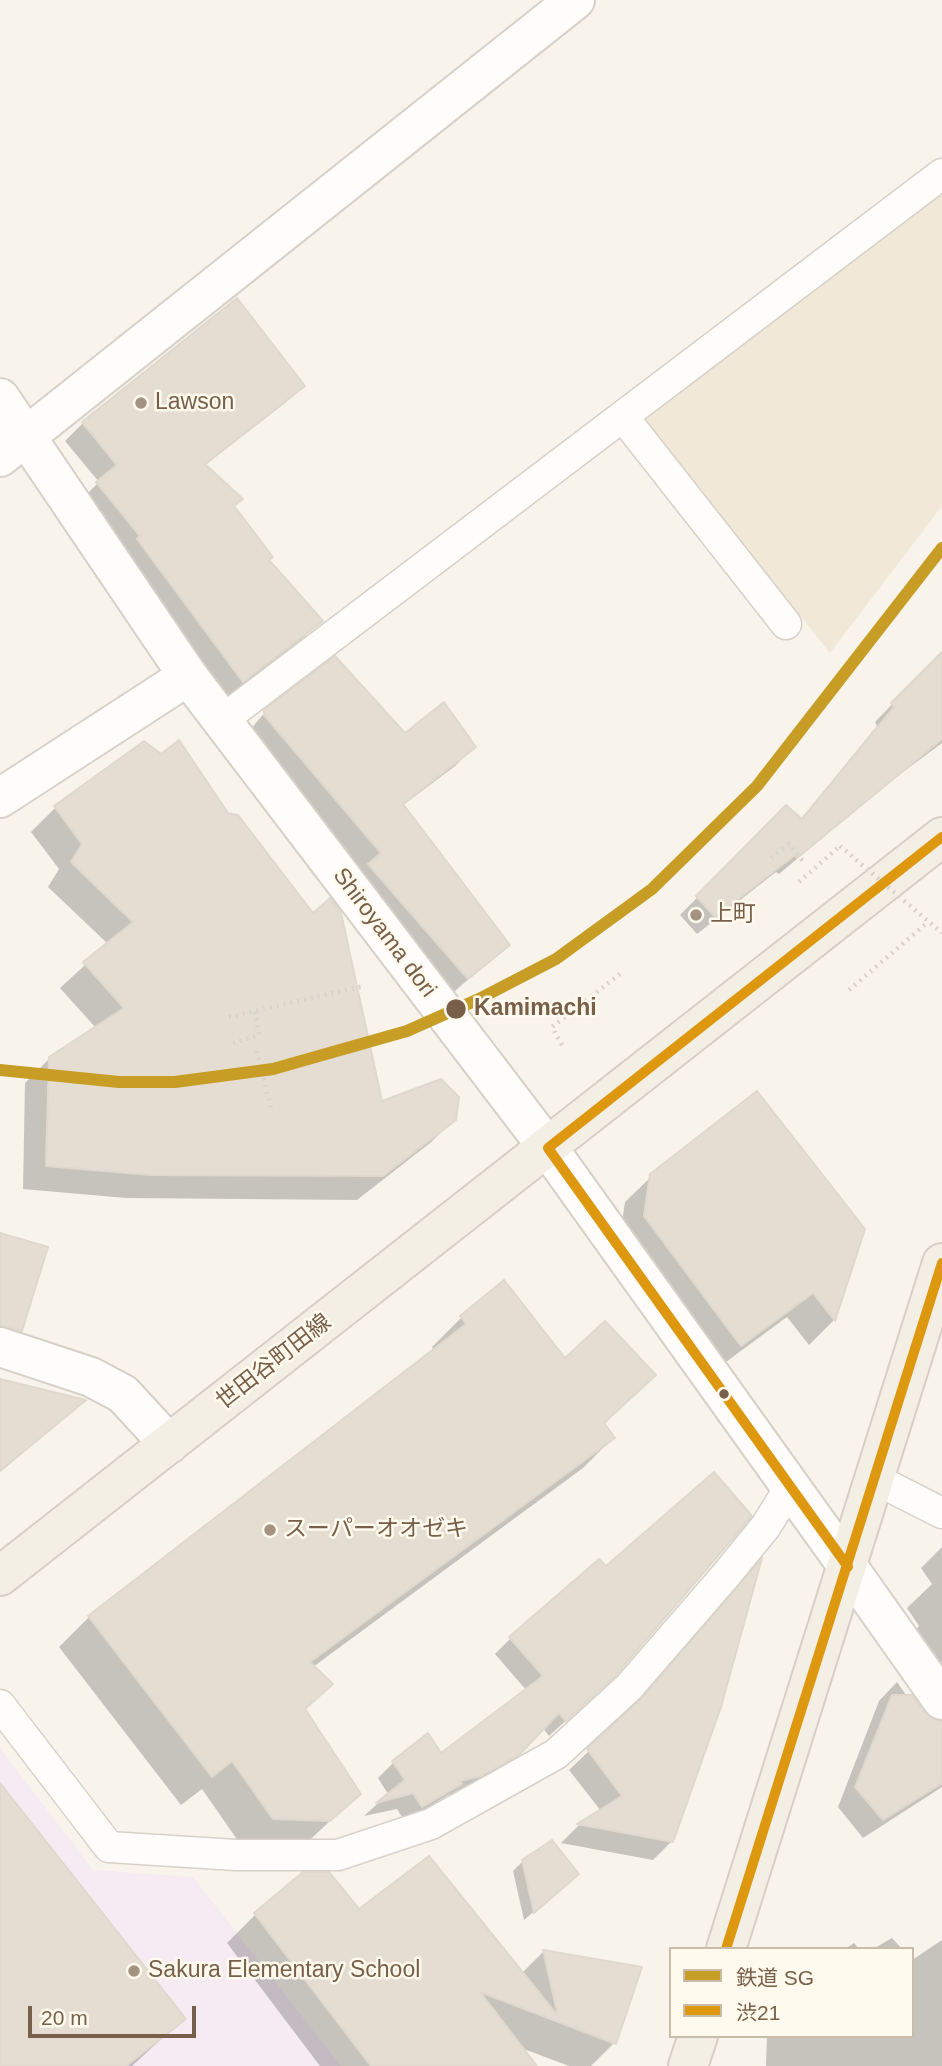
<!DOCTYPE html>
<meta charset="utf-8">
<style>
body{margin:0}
#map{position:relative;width:942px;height:2066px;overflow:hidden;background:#f8f4eb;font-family:Arial,"Noto Sans JP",sans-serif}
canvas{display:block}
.legend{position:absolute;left:669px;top:1947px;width:245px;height:91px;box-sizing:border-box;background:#fffaed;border:2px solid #c9bcab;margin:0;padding:9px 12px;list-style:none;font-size:21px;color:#785f49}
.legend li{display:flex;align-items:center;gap:14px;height:35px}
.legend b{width:35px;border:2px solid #c9bcab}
.scale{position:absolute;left:28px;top:2006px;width:168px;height:32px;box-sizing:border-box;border:4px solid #785f49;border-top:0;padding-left:9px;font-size:21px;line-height:24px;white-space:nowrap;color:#785f49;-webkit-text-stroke:5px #fffaed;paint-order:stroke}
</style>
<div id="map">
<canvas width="942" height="2066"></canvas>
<ul class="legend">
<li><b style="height:9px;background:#c79d25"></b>鉄道 SG</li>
<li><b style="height:9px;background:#de980f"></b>渋21</li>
</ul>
<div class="scale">20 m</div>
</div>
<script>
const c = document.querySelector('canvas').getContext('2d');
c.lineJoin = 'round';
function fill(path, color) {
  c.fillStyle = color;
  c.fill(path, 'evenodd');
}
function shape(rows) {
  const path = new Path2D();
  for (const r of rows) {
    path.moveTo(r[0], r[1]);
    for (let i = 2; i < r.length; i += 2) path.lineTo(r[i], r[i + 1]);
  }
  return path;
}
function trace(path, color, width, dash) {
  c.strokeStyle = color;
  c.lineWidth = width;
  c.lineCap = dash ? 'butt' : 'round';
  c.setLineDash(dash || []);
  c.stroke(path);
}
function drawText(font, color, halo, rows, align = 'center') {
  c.font = font + ' Arial,"Noto Sans JP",sans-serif';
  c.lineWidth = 5;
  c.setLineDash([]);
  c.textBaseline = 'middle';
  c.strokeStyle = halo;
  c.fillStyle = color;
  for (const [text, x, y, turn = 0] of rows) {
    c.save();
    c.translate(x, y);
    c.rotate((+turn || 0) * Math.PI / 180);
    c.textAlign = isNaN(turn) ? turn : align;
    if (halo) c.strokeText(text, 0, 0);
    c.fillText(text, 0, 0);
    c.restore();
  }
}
fill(shape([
 [942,192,942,506,830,653,644,421]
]), '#f1e8d8');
fill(shape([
 [0,1748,93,1870,193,1877,341,2066,0,2066]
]), '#f6eaf3');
fill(shape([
 [303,386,285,403,204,466,267,560,320,621,302,639,224,699,80,501,99,482,65,441,83,423],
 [942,660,942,743,891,781,779,874,776,872,697,934,680,915,786,808,800,820,877,726,875,722,929,667],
 [265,712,474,747,455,766,402,806,508,945,448,997,351,884,363,872,246,735],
 [144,744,381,1104,455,1119,430,1143,357,1200,126,1198,23,1189,25,1083,50,1058,96,1028,60,988,108,944,48,887,59,869,31,832,55,808],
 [652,1176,863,1229,834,1320,809,1345,787,1317,715,1370,619,1242,625,1202],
 [0,1239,21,1328,2,1347,0,1346],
 [504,1282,613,1438,583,1468,313,1667,331,1684,304,1711,359,1794,299,1850,243,1848,202,1789,181,1805,59,1647,89,1617,434,1351,432,1347,461,1318],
 [0,1381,83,1401,0,1472],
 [942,1547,942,1662,924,1675,902,1643,919,1626,907,1608,932,1584,921,1568],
 [759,1564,672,1841,653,1860,561,1843,578,1826,601,1811,569,1770,630,1712],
 [511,1638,598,1691,549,1736,543,1728,501,1770,463,1791,448,1795,405,1822,397,1809,364,1816,388,1794,378,1778,394,1762,440,1755,527,1691,495,1654],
 [897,1682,942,1746,942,1787,863,1838,838,1807,879,1701],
 [0,1786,183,2019,132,2066,0,2066],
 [523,1861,567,1884,524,1920,513,1871],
 [359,1912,522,1973,543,1952,640,1968,614,2043,591,2066,569,2066,521,2048,535,2066,320,2066,227,1943,256,1914],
 [892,1938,902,1949,873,1949],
 [942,1940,942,2066,766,2066,767,2036,912,2036,912,1960],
 [854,1943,859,1949,845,1949]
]), '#0003');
const building = shape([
 [237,298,305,386,205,464,243,499,234,506,273,557,269,560,323,621,243,682,137,539,140,536,96,482,117,465,82,422,237,298],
 [942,652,942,739,797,858,795,855,715,917,696,896,786,805,802,819,894,707,891,703,942,652],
 [335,656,405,733,444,702,476,747,403,804,510,945,468,979,368,864,381,853,264,715,264,710,335,656],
 [179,740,228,813,238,815,313,913,330,898,341,913,382,1101,441,1079,459,1097,456,1120,383,1176,151,1175,46,1166,49,1057,124,1008,83,962,133,922,71,862,82,844,54,806,144,741,161,754,179,740],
 [757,1091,865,1229,835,1321,813,1293,741,1346,644,1216,650,1174,757,1091],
 [0,1233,48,1247,22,1331,0,1326,0,1233],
 [504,1280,565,1358,605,1321,656,1375,604,1423,615,1438,310,1662,333,1684,305,1709,361,1794,330,1821,273,1819,232,1761,212,1777,88,1616,466,1324,460,1316,504,1280],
 [0,1379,86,1400,0,1471,0,1379],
 [714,1472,752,1516,616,1675,566,1721,559,1713,519,1755,481,1776,460,1781,462,1784,422,1807,413,1793,376,1803,405,1780,392,1761,428,1733,441,1753,543,1676,509,1637,599,1559,606,1566,714,1472],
 [762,1558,721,1707,673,1842,577,1824,622,1796,587,1749,642,1698,762,1558],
 [892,1695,912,1695,925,1713,942,1722,942,1783,883,1820,855,1787,892,1695],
 [0,1783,186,2019,126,2066,0,2066,0,1783],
 [552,1840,579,1874,534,1913,522,1860,552,1840],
 [429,1856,558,2016,543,1950,642,1967,616,2044,480,1992,537,2066,371,2066,254,1913,303,1872,329,1872,359,1909,429,1856]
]);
fill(building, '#e5ddd2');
trace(building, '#e1d8cd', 2);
const lane = shape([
 [624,418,786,624],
 [221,721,942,174],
 [873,1478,942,1513],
 [0,1705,109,1847,236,1855,338,1855,431,1824,556,1754,629,1687,726,1575,766,1526,789,1489]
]);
const street = shape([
 [0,457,575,0],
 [0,798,188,676],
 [848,1567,942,1700]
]);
const secondary = shape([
 [0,398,188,676,548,1148,848,1567],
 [0,1347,91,1377,123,1394,169,1444]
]);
const primary = shape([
 [0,1576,942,837],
 [726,1949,942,1263],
 [688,2066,698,2036]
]);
trace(lane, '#d7d1c9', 33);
trace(street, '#d7d1c9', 42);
trace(secondary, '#d6d0c6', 42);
trace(primary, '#d7cfc6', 42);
trace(shape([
 [771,858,789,844,805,864],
 [799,882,840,846],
 [849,990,928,922],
 [229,1017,364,986],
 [233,1043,259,1035,255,1012],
 [562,1045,552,1027,620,974],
 [257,1051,271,1109]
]), '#d9d2cb', 4.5, [2, 5]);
trace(lane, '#fefdfc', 30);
trace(street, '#fefdfc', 38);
trace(secondary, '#fefdfc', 38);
trace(primary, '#f3efe5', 38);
trace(shape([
 [840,846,942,933]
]), '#d9d2cb', 4.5, [2, 5]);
trace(shape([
 [848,1567,548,1148,942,837],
 [726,1949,942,1263]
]), '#de980f', 10);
trace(shape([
 [0,1070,119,1082,175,1082,273,1069,407,1031,479,999,556,959,652,889,757,786,942,548]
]), '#c79d25', 12);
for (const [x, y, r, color] of [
 [141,403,7,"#a59382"],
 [696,915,7,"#a59382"],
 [456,1009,11,"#785f49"],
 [724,1394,6,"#785f49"],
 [270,1530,7,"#a59382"],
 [134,1971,7,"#a59382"]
]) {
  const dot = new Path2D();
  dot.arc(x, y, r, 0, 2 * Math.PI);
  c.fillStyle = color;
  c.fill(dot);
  trace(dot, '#fffaed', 2.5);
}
drawText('23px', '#785f49', '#fffaed', [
 ["Lawson",155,403],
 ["上町",710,915],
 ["スーパーオオゼキ",284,1530],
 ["Sakura Elementary School",148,1971]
], 'left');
drawText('23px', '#785f49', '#fffaed', [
 ["Shiroyama dori",384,933,53],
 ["世田谷町田線",274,1362,-38]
]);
drawText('bold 23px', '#785f49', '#fffaed', [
 ["Kamimachi",474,1009]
], 'left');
</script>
